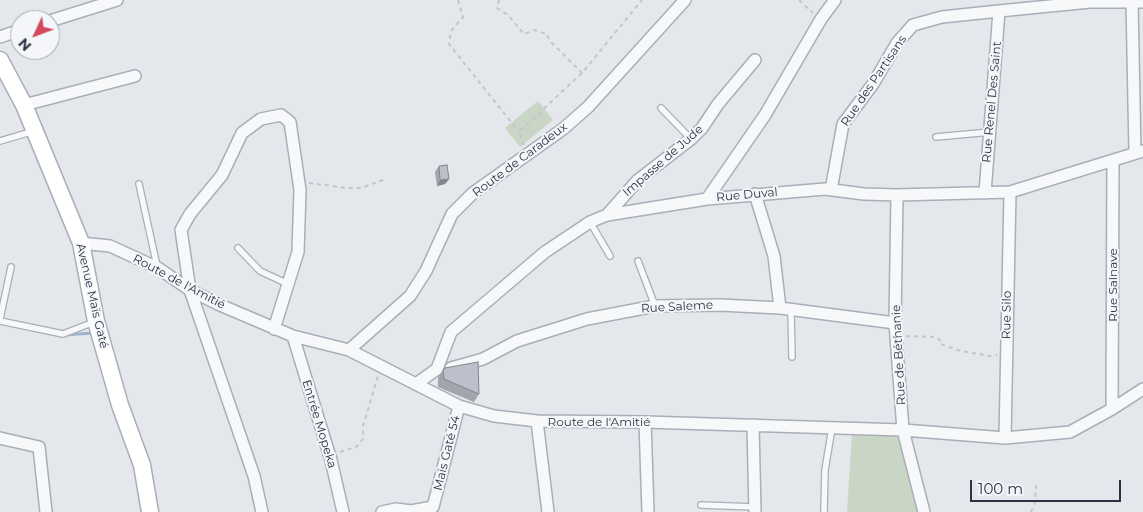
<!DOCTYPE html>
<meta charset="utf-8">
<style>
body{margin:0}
#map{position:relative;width:1143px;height:512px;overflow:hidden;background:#e4e7ec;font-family:Montserrat,sans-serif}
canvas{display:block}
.north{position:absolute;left:10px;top:10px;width:50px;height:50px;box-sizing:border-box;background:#f4f6f9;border:1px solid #a4a8b1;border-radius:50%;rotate:227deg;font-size:14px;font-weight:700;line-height:20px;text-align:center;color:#2b3445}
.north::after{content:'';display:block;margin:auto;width:18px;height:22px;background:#d1495b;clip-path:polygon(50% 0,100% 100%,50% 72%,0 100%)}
.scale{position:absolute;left:970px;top:480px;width:151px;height:22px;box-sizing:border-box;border:2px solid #2b3445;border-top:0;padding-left:6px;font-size:15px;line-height:18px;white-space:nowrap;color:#2b3445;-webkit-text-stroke:4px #f4f6f9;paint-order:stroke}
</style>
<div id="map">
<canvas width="1143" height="512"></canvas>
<div class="north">N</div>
<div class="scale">100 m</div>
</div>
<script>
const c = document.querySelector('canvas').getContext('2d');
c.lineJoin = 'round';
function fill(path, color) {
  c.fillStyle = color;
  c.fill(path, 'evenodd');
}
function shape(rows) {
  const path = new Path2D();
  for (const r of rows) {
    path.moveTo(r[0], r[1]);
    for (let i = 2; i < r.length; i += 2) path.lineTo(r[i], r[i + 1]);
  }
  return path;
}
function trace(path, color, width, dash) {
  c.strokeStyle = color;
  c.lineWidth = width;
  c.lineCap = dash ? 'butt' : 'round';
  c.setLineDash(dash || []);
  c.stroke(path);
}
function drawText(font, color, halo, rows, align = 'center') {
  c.font = font + ' Montserrat,sans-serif';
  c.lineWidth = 4;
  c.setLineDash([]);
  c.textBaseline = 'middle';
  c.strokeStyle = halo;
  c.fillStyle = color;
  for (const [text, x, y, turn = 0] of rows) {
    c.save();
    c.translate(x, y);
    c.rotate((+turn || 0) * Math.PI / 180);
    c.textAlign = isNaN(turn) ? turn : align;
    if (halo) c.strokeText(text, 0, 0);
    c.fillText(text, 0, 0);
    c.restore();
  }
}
fill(shape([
 [538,101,553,120,520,147,505,128],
 [852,432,902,436,918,512,847,512]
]), '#c9d6c5');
trace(shape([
 [64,335,93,333]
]), '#9fb4cc', 3);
const lane = shape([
 [661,108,691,139],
 [936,137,990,132],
 [0,141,34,131],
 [139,184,157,266],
 [590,222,610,256],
 [238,248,260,271,288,284],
 [638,261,655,306],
 [791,310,792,357],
 [0,319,11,267],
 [0,321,63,334,94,322],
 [701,505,754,507],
 [824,511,825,470,832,428]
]);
const street = shape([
 [1132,1,1135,153],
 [50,21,117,0],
 [0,37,20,30],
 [24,105,135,76],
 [831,190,843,124,873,84,897,43,913,25,942,17,999,11,1090,2,1143,2],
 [985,193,999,11],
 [755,194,774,256,780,308],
 [897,195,895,323,903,430,924,512],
 [707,199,765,115,821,19,835,0],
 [607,215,638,180,691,139,702,128,718,104,755,60],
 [81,243,110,246,158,268,190,290,220,305,293,336,349,350,459,406,494,416,537,421,645,422,903,430,1005,438,1070,432,1112,409,1143,389],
 [293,336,331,460,343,512],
 [349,350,410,296,426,271,452,214,473,193,563,129,588,107,685,0],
 [451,368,483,359,517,341,587,319,655,306,720,305,780,308,895,323],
 [416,384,437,369,451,332,545,252,590,222,607,215,707,199,825,189,864,194,897,195,1010,192,1143,151],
 [1112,409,1113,160],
 [537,421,548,512],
 [645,422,648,512],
 [753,425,755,512],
 [0,438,39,447,46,512],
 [1005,438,1010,192],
 [262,512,254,476,190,290,181,230,190,214,222,175,242,133,261,119,281,115,290,122,300,190,298,252,274,329],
 [382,512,396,509,411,511,433,507,459,406]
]);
const secondary = shape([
 [0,60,24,105,81,243,96,321,120,405,142,465,150,512]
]);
trace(lane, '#a9aeb7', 8);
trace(street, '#a9aeb7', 14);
trace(secondary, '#a9aeb7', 19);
trace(shape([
 [458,0,463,17,451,31,449,44,519,132],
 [499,0,497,8,508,15,524,34,534,30,547,34,549,40,582,73],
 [799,0,813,13],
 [524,145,519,132,582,73,642,0],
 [309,183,347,188,361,188,383,180],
 [906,336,935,337,940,340,940,344,961,351,990,356,997,355],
 [340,452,356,447,363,439,363,426,378,376],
 [1031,512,1035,503,1036,484]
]), '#c2c5cb', 2, [4, 4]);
trace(lane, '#f7f8fa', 5.5);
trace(street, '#f7f8fa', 11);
trace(secondary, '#fff', 16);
fill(shape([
 [439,166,449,179,445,184,437,186,435,172],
 [443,370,479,394,474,402,438,387,438,378]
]), '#a1a5ae');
fill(shape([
 [449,179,445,184,437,186,440,180]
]), '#83868d');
const building = shape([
 [447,165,449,179,440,180,439,166,447,165],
 [478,362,479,394,444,379,443,370,445,368,478,362]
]);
fill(building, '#bbc0ca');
trace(building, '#83868d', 1);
drawText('12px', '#2b3445', '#f4f6f9', [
 ["Rue des Partisans",874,81,-56],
 ["Rue Renel Des Saint",992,102,-85],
 ["Route de Caradeux",520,160,-37],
 ["Impasse de Jude",663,161,-41],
 ["Rue Duval",747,195,-5],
 ["Route de l'Amitié",179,282,28],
 ["Rue Salnave",1113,285,-90],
 ["Avenue Maïs Gaté",92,296,77],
 ["Rue Saleme",677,307,-3],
 ["Rue Silo",1007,315,-89],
 ["Rue de Béthanie",899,355,-93],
 ["Route de l'Amitié",599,422],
 ["Entrée Mopeka",319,424,73],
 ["Maïs Gaté 54",447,453,-76]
]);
</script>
